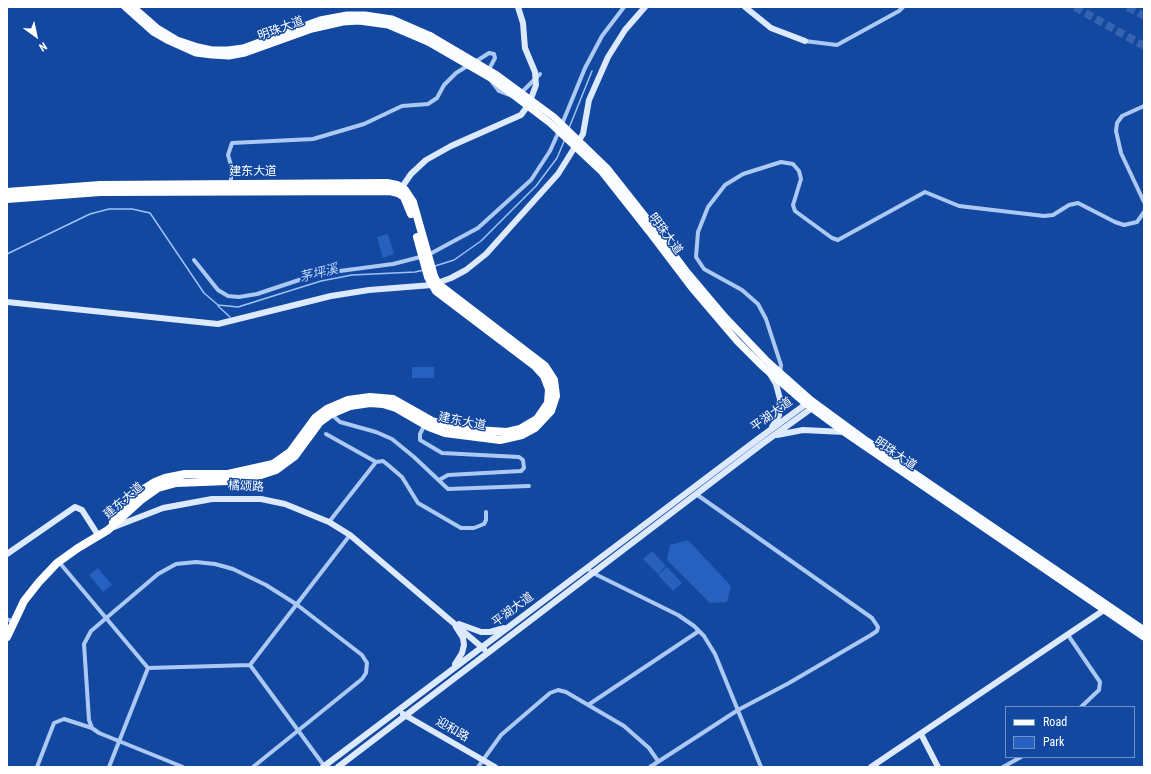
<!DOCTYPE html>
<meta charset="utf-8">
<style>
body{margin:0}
#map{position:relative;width:1151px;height:774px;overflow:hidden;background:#1348a1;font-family:"Roboto Condensed",sans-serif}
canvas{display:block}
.frame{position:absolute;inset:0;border:8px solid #fff;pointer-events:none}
.legend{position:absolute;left:1005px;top:706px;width:130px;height:52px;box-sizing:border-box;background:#1348a1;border:1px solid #7191c7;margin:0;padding:5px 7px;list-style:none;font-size:12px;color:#fff}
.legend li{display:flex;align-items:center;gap:8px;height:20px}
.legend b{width:20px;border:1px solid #7191c7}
.north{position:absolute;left:16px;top:16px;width:40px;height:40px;-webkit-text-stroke:3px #1348a1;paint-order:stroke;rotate:147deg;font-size:11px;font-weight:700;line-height:16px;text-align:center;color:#fff}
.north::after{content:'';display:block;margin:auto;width:14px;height:18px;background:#fff;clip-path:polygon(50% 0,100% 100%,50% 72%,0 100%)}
</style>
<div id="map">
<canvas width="1151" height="774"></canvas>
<div class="frame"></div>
<ul class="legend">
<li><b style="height:5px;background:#fafcff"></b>Road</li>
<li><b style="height:11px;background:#2661bf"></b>Park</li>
</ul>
<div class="north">N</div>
</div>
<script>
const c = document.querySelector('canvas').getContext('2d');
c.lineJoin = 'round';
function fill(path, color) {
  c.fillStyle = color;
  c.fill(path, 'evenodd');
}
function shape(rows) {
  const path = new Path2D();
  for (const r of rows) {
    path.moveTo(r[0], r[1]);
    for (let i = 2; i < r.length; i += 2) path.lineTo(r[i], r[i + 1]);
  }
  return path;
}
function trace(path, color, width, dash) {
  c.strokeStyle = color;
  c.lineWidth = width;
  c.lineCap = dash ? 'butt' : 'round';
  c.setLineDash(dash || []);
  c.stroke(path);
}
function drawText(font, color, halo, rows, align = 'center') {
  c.font = font + ' "Roboto Condensed","Noto Sans SC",sans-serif';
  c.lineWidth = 3;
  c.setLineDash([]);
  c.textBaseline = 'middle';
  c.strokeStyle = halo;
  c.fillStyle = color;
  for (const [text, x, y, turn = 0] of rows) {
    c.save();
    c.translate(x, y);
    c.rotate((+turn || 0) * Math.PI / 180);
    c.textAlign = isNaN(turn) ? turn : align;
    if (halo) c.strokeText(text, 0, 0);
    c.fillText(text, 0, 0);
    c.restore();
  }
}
fill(shape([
 [388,234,394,254,383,258,377,237],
 [412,367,434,367,434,378,412,378],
 [688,540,731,586,727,602,710,603,667,560,670,545],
 [652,551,666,566,658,574,643,559],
 [667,567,682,583,673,591,658,575],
 [98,568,112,585,103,592,89,575]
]), '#2661bf');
trace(shape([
 [569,128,592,71],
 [7,254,90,214,109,209,132,209,150,213,204,293,218,305,238,307,321,281,352,275,415,272,424,270],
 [435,266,454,260,481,241,536,186,557,158,565,139],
 [218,306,230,317]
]), '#9fc2f7', 1.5);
trace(shape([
 [1075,7,1144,46],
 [1128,7,1144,16]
]), '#3663af', 8, [8, 4]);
trace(shape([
 [805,41,837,45,899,11,903,7],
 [475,62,489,53,494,54,495,58,488,71],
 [489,78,499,91,512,96],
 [521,93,540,74],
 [1144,106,1122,116,1117,123,1116,131,1121,153,1144,202],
 [562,124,585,68,602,36,624,7],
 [231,184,231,165,228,155,232,143,313,139,364,124,402,106,428,104,437,98,444,85,456,73,469,65],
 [194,260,218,290,228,296,239,297,257,294,317,274,393,264,428,255,478,228,531,180,550,151,559,131],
 [780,374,781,365,766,319,758,304,742,290,704,269,696,257,698,232,708,207,725,185,743,174,781,162,793,164,799,171,801,179,793,205,795,211,832,238,838,240,925,192,959,206,1044,216,1053,215,1069,205,1078,203,1115,222,1124,225,1137,222,1144,212],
 [331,414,340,422,376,432,392,439,414,457,448,489,529,486],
 [425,424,420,434,420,440,442,453,519,457,523,460,524,468,521,471,448,475,439,480],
 [326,434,376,462,383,461,388,465,402,477,418,503,461,528,474,528,484,524,486,520,486,512],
 [329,522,376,462],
 [59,562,148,668,250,665,325,767],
 [587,568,593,573,678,615,694,626,704,636,715,654,761,767],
 [7,619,13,622],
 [1068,635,1100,682,1099,690,1081,707],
 [250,665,350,535],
 [588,705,699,631],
 [37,767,54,723,64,719,92,728],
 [109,767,148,668],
 [183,767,99,733,92,728,89,720,84,644,91,631,158,574,176,564,196,562,215,564,233,569,266,585,296,604,362,655,367,663,366,673,362,679,253,767],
 [478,767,501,735,550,693,558,690,566,692,624,726,649,748,658,761],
 [650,767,738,710,789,683,871,635,877,631,878,627,872,618,696,494],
 [1003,767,1021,757]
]), '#acc9f4', 4);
trace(shape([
 [745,7,771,28,805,41],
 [400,190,411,174,426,160,451,146,521,115,529,104,536,85,535,72,525,48,523,23,518,7],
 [7,302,218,324,331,296,369,290,432,285,451,278,466,270,486,254,558,174,583,134,589,100,608,57,625,30,645,7],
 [770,374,776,384,780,399,779,415,772,427],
 [777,435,803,430,844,432],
 [114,527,163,508,212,499,261,499,285,504,329,522,350,535,484,649],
 [7,554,75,507,82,510,98,535],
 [459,624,481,632,490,632,504,628],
 [455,664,462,653,464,645,463,638,456,627],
 [403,714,495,767],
 [921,734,938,767],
 [323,767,758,439,806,404,813,402,812,408,762,444,338,767],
 [871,767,1107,608]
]), '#dde9fd', 6);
trace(shape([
 [125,7,153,32,167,40,196,53,212,55,229,56,245,53,312,29,343,22,359,21,388,25,428,42],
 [133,7,157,28,177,40,198,47,212,50,228,50,243,48,320,20,347,15,365,15,392,19,431,36],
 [652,225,687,272,725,317,766,360,811,400,867,441,1144,630],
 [647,229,691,287,737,341,762,366,806,404,844,432,1144,637]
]), '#fafcff', 7);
trace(shape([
 [7,192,100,185,387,183,397,185,405,190,413,202,434,276,438,284,545,366,554,380,556,396,551,411,535,428,522,435,500,440,445,433,429,427,396,408,383,404,370,403,350,406,331,414,320,422,295,456,276,470,261,475,228,481,176,483,158,488,141,500,108,530,78,548,57,563,39,582,24,601,7,637],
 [7,199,100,192,390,191,398,193,404,197,411,214],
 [113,522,120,510,136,494,155,482,165,478,185,474,228,474,273,464,290,452,315,418,327,409,348,400,370,397,393,399,432,421,461,429,507,432,520,429,537,419,548,403,549,389,544,376,535,366,436,291,428,277,417,237]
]), '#fff', 8);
trace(shape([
 [431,36,497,75,554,117,607,168,652,225],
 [428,42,492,79,550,123,602,172,647,229]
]), '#fafcff', 7);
drawText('12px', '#fff', '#1348a1', [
 ["明珠大道",281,29,-20],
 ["建东大道",253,172],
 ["明珠大道",665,234,53],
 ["平湖大道",772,415,-36],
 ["建东大道",462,422,11],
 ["明珠大道",895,454,34],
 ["橘颂路",246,487,3],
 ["建东大道",124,501,-41],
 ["平湖大道",513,610,-37],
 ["迎和路",452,730,30]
]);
drawText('italic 13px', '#b9d3fb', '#1348a1', [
 ["茅坪溪",319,274,-14]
]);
</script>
